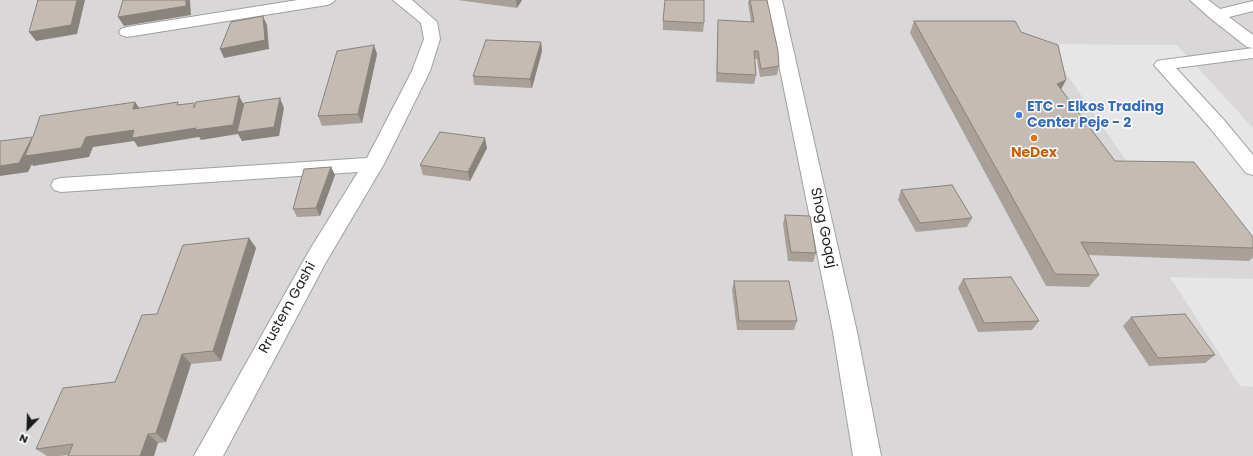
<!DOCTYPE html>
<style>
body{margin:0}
#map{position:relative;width:1253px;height:456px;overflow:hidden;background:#ede8df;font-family:Poppins,sans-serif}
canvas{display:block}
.north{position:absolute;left:8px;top:408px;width:40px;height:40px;-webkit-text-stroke:3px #fff;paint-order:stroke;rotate:203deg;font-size:11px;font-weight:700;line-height:16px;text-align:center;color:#1a1a1a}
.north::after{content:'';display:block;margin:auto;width:14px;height:18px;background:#1a1a1a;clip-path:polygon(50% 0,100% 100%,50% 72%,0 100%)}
</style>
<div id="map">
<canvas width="1253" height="456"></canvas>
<div class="north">N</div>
</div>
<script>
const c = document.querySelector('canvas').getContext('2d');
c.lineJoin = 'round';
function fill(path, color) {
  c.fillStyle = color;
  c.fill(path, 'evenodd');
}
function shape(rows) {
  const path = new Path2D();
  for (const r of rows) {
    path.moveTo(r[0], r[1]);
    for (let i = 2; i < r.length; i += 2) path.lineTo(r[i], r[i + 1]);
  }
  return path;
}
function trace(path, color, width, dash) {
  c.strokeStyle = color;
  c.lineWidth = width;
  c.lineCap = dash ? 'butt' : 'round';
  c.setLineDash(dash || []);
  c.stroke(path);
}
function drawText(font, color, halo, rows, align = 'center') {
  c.font = font + ' Poppins,sans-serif';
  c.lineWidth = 3;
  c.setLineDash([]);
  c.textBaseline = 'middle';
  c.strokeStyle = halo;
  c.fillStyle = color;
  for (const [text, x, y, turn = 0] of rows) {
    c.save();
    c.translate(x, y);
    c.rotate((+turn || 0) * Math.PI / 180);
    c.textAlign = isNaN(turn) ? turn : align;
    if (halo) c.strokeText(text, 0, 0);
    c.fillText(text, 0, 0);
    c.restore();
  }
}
fill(shape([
 [0,0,1253,0,1253,456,0,456]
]), '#d9d7d7');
fill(shape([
 [1046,44,1177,45,1253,128,1253,250,1127,162],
 [1170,277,1253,279,1253,387,1240,386]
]), '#e6e6e6');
const minor = shape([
 [298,0,335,0,332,3,327,5,127,37,121,35,119,32,121,29,127,27,298,0],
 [393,0,412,0,437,22,440,39,430,71,384,164,326,262,223,456,194,456,309,251,358,172,61,192,54,190,51,185,54,180,61,178,367,158,412,71,424,39,421,23,393,0],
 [766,0,782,0,857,332,881,456,853,456,833,332,766,0],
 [1190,0,1208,0,1220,9,1253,1,1253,11,1229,17,1253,35,1253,58,1176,68,1224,120,1253,155,1253,175,1246,173,1210,128,1154,65,1157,61,1163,60,1253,48,1247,47,1210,18,1190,0]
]);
trace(minor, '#a1a1a1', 2);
fill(minor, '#fff');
fill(shape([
 [457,0,522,0,517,8],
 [749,0,767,0,779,66,777,75,760,77,757,59,755,59,756,75,754,84,716,82,718,28,718,20,751,22,748,2],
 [663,21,704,23,703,32,663,30],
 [914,21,1021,32,1066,80,1061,89,1115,161,1253,237,1253,257,1249,261,1088,255,1099,275,1089,287,1046,286,910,33],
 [541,42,542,51,532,88,474,85,473,76],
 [377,54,362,123,322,126,318,116],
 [487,148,470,181,423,175,420,165],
 [331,167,335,175,320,216,297,217,293,209],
 [901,190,972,218,967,227,916,232,898,200],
 [785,215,816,253,813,262,788,261,783,224],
 [249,238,256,248,221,361,191,364,166,442,60,456,47,456,36,449,115,382,157,314],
 [963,279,1039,321,1032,330,978,332,958,288],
 [734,281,797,321,794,330,737,330,732,290],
 [1131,317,1215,355,1205,363,1149,366,1123,326]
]), '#a9a199');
fill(shape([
 [77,0,85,0,77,34,36,41,29,32],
 [186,0,190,0,191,15,124,26,118,17],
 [516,0,522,0,517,8],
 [263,16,267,25,269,49,224,58,220,49],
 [541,42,542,51,532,88,530,79],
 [374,45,377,54,362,123,358,114],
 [1066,80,1059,93,1057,84],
 [239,96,244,105,280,98,284,108,279,136,242,141,238,134,201,140,199,137,138,147,134,141,93,147,89,157,33,166,32,164,28,172,0,176,0,166,32,138,86,137],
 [135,102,142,112,133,109],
 [485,138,487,148,470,181,468,172],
 [331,167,335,175,320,216,316,208],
 [249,238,256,248,221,361,213,351],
 [182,354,191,364,166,442,156,433],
 [148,434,158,443,154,456,140,456]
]), '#89837d');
const building = shape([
 [38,0,77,0,71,25,29,32,38,0],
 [123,0,186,0,186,6,118,17,123,0],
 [665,0,704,0,704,23,663,21,665,0],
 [750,0,767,0,778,51,779,66,761,69,758,51,754,51,756,75,717,73,718,20,754,22,750,0],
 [263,16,265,40,220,49,231,22,263,16],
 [914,21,1015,21,1021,32,1058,45,1066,80,1057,84,1115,161,1194,162,1253,237,1253,248,1081,242,1099,275,1055,274,914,21],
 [486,40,541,42,530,79,473,76,486,40],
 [374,45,358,114,318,116,337,51,374,45],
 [239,96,233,125,195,130,196,128,132,138,134,130,86,137,81,148,25,156,32,138,19,163,0,166,0,141,33,137,40,116,135,102,133,109,178,102,177,105,194,103,194,108,196,102,239,96],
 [280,98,274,127,237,132,244,103,280,98],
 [440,132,485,138,468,172,420,165,440,132],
 [331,167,316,208,293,209,304,169,331,167],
 [952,185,972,218,920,223,901,190,952,185],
 [785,215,810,216,816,253,791,252,785,215],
 [249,238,213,351,182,354,156,433,148,434,140,456,68,456,73,444,36,449,63,388,115,382,142,315,157,314,183,245,249,238],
 [1011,277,1039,321,984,323,963,279,1011,277],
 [734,281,789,281,797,321,739,321,734,281],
 [1185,314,1215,355,1158,358,1131,317,1185,314]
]);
fill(building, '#c4bbb2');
trace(building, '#89837d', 1);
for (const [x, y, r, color] of [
 [1019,115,4,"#3f7fe0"],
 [1034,138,4,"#e8710a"]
]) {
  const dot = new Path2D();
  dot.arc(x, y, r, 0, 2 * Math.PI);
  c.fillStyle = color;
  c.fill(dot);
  trace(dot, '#fff', 1.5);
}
drawText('bold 14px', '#366cbe', '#fff', [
 ["ETC - Elkos Trading",1027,107],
 ["Center Peje - 2",1027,123]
], 'left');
drawText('bold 14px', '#c56008', '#fff', [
 ["NeDex",1034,153]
]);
drawText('14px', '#1a1a1a', '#fff', [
 ["Shog Goqaj",823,228,78],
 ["Rrustem Gashi",288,308,-61]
]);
</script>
